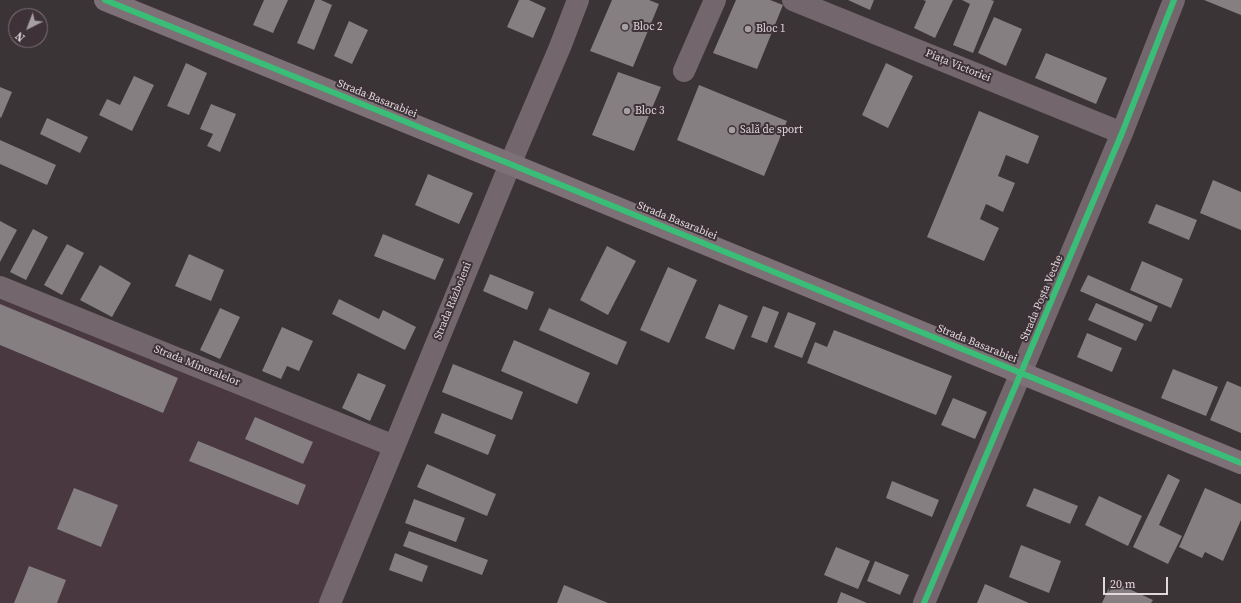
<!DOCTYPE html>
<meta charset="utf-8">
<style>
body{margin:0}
#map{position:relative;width:1241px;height:603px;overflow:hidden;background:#3b3437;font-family:"Source Serif 4",serif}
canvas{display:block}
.north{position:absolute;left:8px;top:8px;width:40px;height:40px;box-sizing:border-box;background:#3e3137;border:1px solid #7f7479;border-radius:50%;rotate:222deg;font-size:11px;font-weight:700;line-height:16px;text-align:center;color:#e0d8dc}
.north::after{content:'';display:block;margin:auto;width:14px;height:18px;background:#a69fa2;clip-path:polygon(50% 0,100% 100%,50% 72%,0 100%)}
.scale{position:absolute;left:1103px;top:577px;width:65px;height:18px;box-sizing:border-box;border:2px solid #e0d8dc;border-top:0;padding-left:5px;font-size:12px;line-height:14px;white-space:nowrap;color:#e0d8dc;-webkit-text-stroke:3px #3e3137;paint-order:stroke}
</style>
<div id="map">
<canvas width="1241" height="603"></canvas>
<div class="north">N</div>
<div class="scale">20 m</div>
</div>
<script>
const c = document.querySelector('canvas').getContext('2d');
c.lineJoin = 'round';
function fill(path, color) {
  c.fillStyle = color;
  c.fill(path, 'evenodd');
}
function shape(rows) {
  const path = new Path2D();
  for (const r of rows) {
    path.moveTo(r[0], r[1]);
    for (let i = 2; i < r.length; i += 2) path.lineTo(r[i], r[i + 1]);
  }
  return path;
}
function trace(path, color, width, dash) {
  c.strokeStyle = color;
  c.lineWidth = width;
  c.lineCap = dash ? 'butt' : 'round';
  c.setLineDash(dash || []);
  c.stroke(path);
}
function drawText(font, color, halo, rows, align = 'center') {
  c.font = font + ' "Source Serif 4",serif';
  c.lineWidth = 4;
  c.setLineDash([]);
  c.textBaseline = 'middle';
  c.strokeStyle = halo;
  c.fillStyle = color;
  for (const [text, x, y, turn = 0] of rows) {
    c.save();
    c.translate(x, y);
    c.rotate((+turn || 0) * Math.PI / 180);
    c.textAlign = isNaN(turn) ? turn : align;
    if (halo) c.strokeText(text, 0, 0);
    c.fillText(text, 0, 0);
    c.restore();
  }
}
fill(shape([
 [0,296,380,448,320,603,0,603]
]), '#4a3841');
fill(shape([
 [264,0,288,0,273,33,253,25],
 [315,0,321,0,332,5,314,50,297,43],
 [519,0,529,0,546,8,533,38,507,27],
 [612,0,649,0,659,4,633,67,590,51],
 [736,0,770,0,783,5,757,69,713,53],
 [848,0,874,0,870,10],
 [923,0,953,0,935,38,914,28,926,1],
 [962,0,991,0,994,1,973,53,953,45,970,4],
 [1204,0,1241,0,1241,15],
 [994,17,1022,29,1006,66,978,53],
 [349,21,368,30,352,64,334,56],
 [1046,53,1107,78,1096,104,1035,78],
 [186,63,207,73,189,115,167,106],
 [886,63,913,76,888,128,862,115],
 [618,72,661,87,634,151,592,135],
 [134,76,154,85,132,131,99,115,107,99,120,105],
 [699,85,787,121,764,176,677,140],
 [0,87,12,92,1,118,0,117],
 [211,104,236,114,220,152,207,146,213,134,200,129],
 [979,111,1039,136,1028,164,1006,155,998,176,1015,183,1003,212,986,204,980,219,999,228,984,261,927,237],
 [47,118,88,137,80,153,40,134],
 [0,140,56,165,47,185,0,164],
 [428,174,473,193,459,224,415,205],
 [1213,180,1241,192,1241,230,1200,213],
 [1156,204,1197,220,1189,240,1148,223],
 [0,221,17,230,0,262],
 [33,229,48,237,26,280,10,272],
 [383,234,444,259,435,280,374,256],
 [67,244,84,253,62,295,44,285],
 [607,246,636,261,608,315,580,300],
 [189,254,224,270,211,301,175,286],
 [1142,261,1183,279,1171,308,1130,290],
 [100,265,131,283,112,317,80,300],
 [668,267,697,280,669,343,640,330],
 [490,274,534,292,527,310,483,291],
 [1088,275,1158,306,1151,322,1080,291],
 [339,299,379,319,383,310,416,327,405,350,332,314],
 [1096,303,1144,324,1136,341,1088,320],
 [0,304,178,378,163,413,0,345],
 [719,304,748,316,734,350,705,338],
 [763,306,779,312,767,343,751,337],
 [220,308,240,317,220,359,200,350],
 [549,308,627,342,617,365,539,330],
 [788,312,816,323,802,358,774,347],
 [282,327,313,341,299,371,287,366,281,379,262,371],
 [834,330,952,376,936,415,807,363,815,342,827,347],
 [1087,333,1122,348,1112,372,1077,357],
 [514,340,590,373,577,404,501,371],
 [453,364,523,392,512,420,442,392],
 [1173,369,1218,387,1206,416,1161,398],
 [358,373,386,385,370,421,342,408],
 [1227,381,1241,387,1241,433,1210,420],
 [953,398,987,412,975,439,941,425],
 [442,413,496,435,488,455,434,433],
 [255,417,313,442,303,464,245,439],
 [198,441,306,485,298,505,189,461],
 [427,464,496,494,487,516,417,487],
 [1168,474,1180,480,1159,525,1182,536,1168,564,1133,547],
 [892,481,939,500,932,517,886,498],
 [74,488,118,505,101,547,57,529],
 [1034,488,1078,506,1070,524,1026,506],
 [1205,488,1241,504,1241,520,1223,561,1205,552,1202,558,1179,547],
 [1099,496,1142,516,1128,546,1085,525],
 [414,499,465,518,456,542,405,523],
 [409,531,488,560,482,575,403,546],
 [1021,545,1061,561,1049,593,1009,577],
 [836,547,870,561,858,589,824,575],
 [395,553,428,566,422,582,389,570],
 [875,561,909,575,900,595,867,581],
 [29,566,66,580,57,603,14,603],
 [1112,581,1153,600,1151,603,1102,603],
 [985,584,1029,603,977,603],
 [564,585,608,603,557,603],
 [841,592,867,603,837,603]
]), '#857f82');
trace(shape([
 [793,0,1122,133],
 [684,71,715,0],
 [0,287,394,446],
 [330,603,511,162,560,47,578,0],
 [924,603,1122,133,1174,0]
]), '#73676d', 22);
trace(shape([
 [105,0,510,164,1241,463]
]), '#7e7077', 22);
trace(shape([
 [98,0,509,167,1241,466],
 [945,338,1069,389]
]), '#787073', 1);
trace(shape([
 [105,0,510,164,1241,463],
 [924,603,1122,133,1174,0]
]), '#3abd76', 6);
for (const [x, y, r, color] of [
 [625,27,4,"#a69fa2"],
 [748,29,4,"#a69fa2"],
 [627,111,4,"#a69fa2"],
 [732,130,4,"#a69fa2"]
]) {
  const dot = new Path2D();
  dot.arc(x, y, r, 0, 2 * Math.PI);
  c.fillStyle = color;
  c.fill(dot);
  trace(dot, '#3e3137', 1.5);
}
drawText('11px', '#e0d8dc', '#3e3137', [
 ["Bloc 2",633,27],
 ["Bloc 1",756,29],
 ["Bloc 3",635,111],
 ["Sală de sport",740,130]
], 'left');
drawText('11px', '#e0d8dc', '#3e3137', [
 ["Piața Victoriei",958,66,22],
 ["Strada Basarabiei",377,99,22],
 ["Strada Basarabiei",677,221,22],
 ["Strada Poșta Veche",1042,298,-67],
 ["Strada Războieni",453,301,-68],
 ["Strada Basarabiei",977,344,22],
 ["Strada Mineralelor",197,366,22]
]);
</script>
